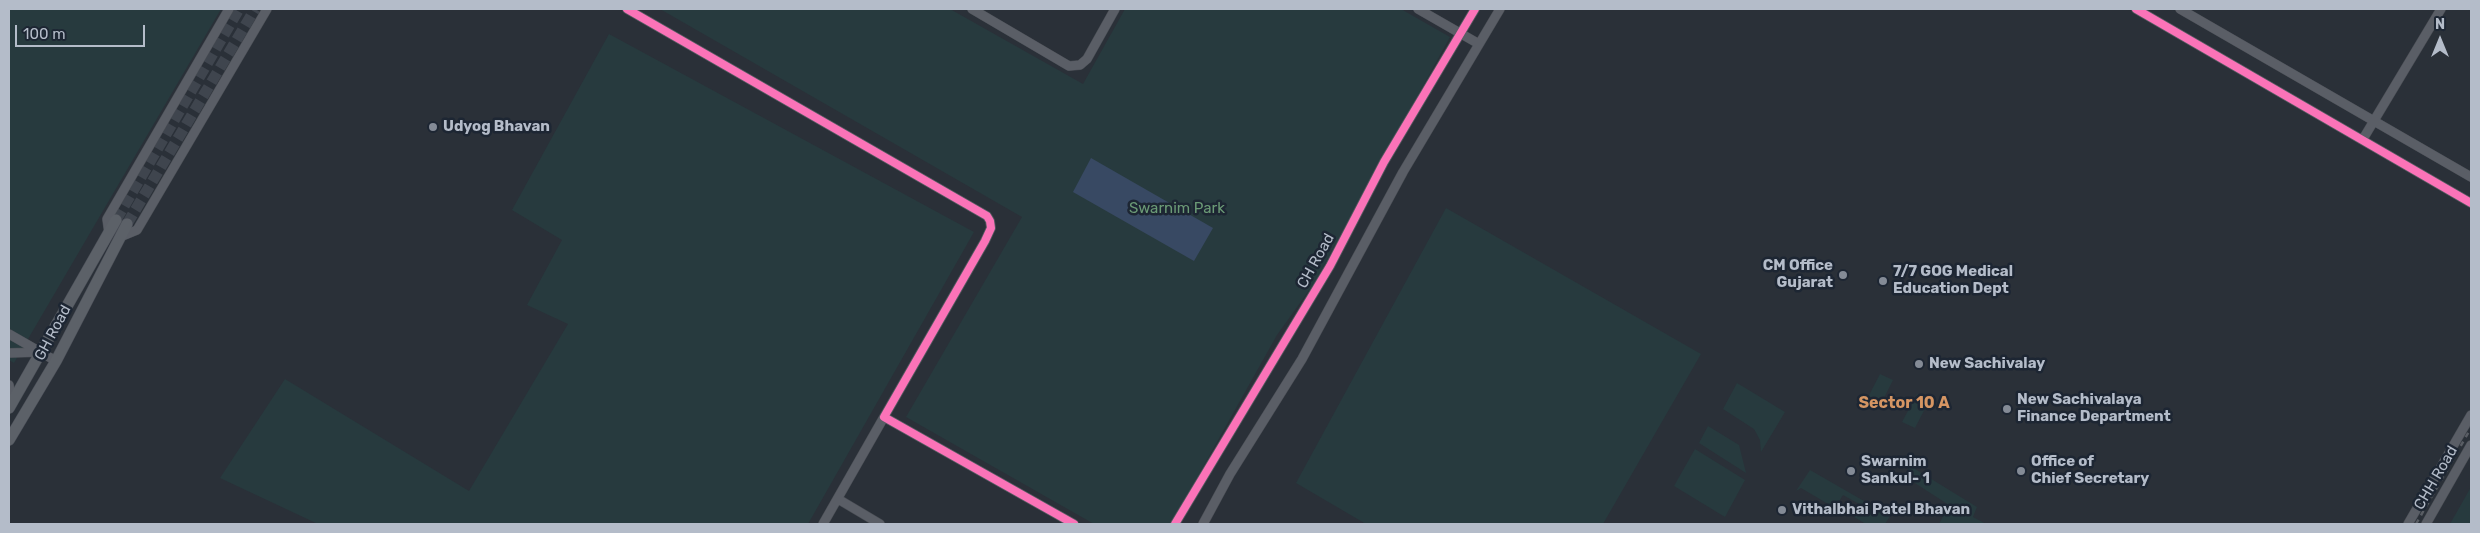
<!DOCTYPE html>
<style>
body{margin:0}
#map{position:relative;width:2480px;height:533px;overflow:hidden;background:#2a3038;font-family:Rubik,sans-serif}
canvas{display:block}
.frame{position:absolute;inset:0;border:10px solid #b4bcc9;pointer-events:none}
.north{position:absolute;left:2415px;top:15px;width:50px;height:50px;-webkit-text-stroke:4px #1d2633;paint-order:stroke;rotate:0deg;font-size:14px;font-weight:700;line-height:20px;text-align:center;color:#b4bcc9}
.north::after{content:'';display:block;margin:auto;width:18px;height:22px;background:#b4bcc9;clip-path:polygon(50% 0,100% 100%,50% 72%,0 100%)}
.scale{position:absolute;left:15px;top:25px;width:130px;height:22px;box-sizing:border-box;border:2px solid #b4bcc9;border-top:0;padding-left:6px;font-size:15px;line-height:18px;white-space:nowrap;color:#b4bcc9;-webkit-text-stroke:4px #1d2633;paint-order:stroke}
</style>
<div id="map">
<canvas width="2480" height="533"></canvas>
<div class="frame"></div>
<div class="north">N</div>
<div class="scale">100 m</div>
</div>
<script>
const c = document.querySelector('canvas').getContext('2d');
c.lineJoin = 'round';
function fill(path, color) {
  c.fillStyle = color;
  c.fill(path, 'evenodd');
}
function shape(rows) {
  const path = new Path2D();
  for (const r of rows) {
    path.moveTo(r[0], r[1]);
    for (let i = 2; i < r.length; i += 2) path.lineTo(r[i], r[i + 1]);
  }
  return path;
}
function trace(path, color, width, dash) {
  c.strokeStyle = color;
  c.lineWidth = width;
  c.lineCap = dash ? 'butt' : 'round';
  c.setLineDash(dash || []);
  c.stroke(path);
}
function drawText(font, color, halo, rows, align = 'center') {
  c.font = font + ' Rubik,sans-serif';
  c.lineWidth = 5;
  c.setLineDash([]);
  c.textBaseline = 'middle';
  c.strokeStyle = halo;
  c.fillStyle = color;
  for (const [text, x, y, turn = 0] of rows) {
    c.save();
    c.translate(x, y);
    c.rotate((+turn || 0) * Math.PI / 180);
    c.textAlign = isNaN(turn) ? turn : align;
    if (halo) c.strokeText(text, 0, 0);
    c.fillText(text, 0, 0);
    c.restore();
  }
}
fill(shape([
 [9,9,221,9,14,363,9,360],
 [660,9,950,9,1083,84,1125,9,1401,9,1450,37,1315,282,1277,335,1171,524,1094,524,906,417,1022,217],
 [609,34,974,232,808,524,318,524,220,478,285,379,469,491,568,324,527,305,562,240,512,210],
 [1446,208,1701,354,1603,524,1366,524,1296,483],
 [1880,374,1893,380,1879,408,1866,401],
 [1737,383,1785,412,1761,452,1760,440,1754,429,1723,409],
 [1917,394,1929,401,1915,428,1902,422],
 [1708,426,1739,445,1746,473,1699,443],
 [1695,449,1745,480,1725,517,1674,486],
 [1910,466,1977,507,1973,517,1986,524,1939,524,1949,505,1904,476],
 [1810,470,1890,516,1885,524,1866,524,1854,517,1861,505,1843,495,1835,508,1801,488,1796,491],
 [2471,487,2471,524,2450,524]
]), '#273a3e');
fill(shape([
 [1091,158,1213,228,1194,261,1073,192]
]), '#384963');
trace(shape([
 [116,220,239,9],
 [127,224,255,9]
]), '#3f454e', 11, [11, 5.5]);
const minor = shape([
 [627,9,987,216,990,221,991,228,985,241,884,417,1074,524],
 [972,9,1069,66,1080,65,1087,59,1115,9],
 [1418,9,1479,44],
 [2136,9,2471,203],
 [2180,9,2471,177],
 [2363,139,2441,9],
 [109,233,107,219,229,9],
 [120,237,137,230,267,9],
 [9,334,56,361],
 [9,353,41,352],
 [9,385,12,401],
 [838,499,880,524],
 [823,524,884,417],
 [1175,524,1330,266,1384,162,1475,9],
 [1203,524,1230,474,1302,359,1403,172,1500,9],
 [2408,524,2471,415],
 [2426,524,2471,445]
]);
const major = shape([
 [9,408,116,220],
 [9,440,56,361,127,224]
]);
trace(minor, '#484c53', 10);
trace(major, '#484c55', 12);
trace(minor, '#5a5e66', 9);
trace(major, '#5c6168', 11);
trace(shape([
 [2416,524,2471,428]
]), '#595d64', 2.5, [5, 5]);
trace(shape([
 [627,9,987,216,990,221,991,228,985,241,884,417,1074,524],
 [2136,9,2471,203],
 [1175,524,1330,266,1384,162,1475,9]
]), '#fb73b8', 8);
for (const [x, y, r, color] of [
 [433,127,5,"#848b96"],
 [1843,275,5,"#848b96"],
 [1883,281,5,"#848b96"],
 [1919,364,5,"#848b96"],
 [2007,409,5,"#848b96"],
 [1851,471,5,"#848b96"],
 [2021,471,5,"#848b96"],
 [1782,510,5,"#848b96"]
]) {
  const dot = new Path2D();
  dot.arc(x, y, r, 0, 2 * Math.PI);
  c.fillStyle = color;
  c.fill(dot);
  trace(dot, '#1d2633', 2);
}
drawText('bold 15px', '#b4bcc9', '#1d2633', [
 ["Udyog Bhavan",443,127],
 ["CM Office",1833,266,"right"],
 ["Gujarat",1833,283,"right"],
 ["7/7 GOG Medical",1893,272],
 ["Education Dept",1893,289],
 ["New Sachivalay",1929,364],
 ["New Sachivalaya",2017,400],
 ["Finance Department",2017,417],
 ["Swarnim",1861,462],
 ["Sankul- 1",1861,479],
 ["Office of",2031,462],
 ["Chief Secretary",2031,479],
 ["Vithalbhai Patel Bhavan",1792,510]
], 'left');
drawText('15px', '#6b9a76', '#1d2633', [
 ["Swarnim Park",1177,209]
]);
drawText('15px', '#b4bcc9', '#1d2633', [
 ["CH Road",1316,261,-61],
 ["GH Road",53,333,-62],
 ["CHH Road",2436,478,-60]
]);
drawText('bold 16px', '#d59563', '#1d2633', [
 ["Sector 10 A",1904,403]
]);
</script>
